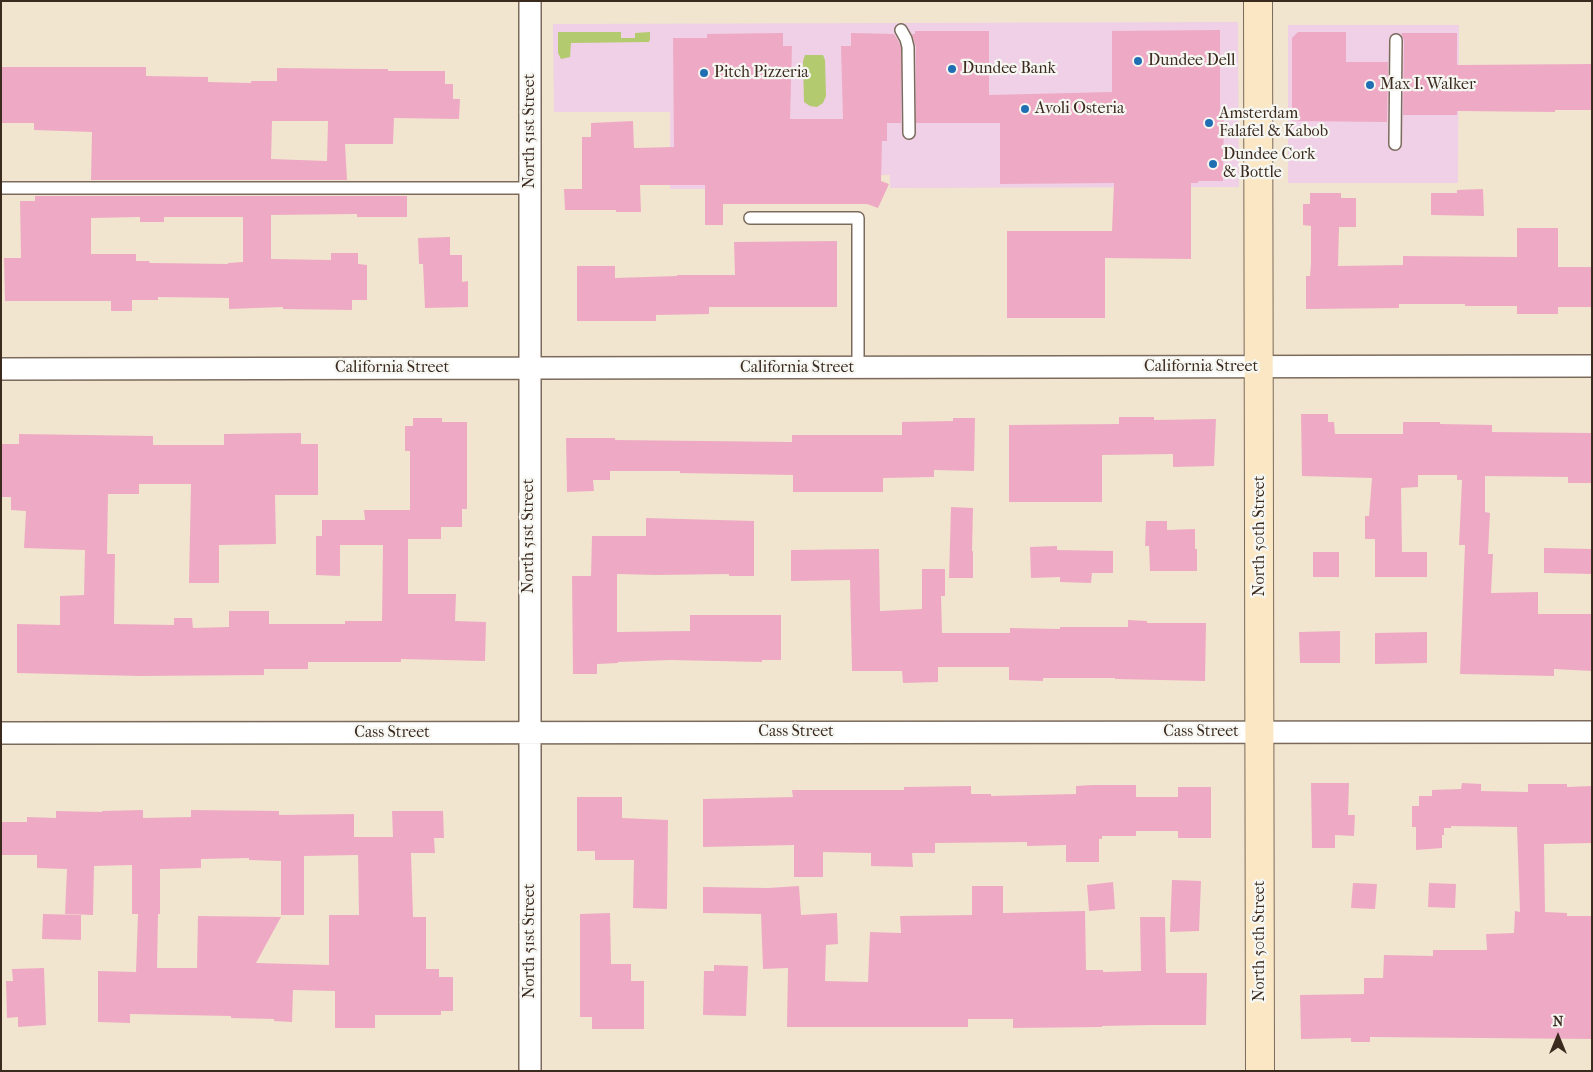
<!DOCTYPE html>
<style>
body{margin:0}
#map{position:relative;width:1593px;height:1072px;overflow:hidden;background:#f2e5cf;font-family:"IM FELL French Canon",serif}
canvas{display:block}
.frame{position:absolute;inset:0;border:2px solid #3b2a1e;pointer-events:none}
.north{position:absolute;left:1533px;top:1012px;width:50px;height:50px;-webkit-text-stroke:4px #f6f6f2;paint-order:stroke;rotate:0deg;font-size:14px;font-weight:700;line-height:20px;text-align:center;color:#3b2a1e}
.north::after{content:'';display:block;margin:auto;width:18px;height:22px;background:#3b2a1e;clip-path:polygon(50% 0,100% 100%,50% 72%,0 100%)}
</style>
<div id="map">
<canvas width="1593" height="1072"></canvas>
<div class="frame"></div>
<div class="north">N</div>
</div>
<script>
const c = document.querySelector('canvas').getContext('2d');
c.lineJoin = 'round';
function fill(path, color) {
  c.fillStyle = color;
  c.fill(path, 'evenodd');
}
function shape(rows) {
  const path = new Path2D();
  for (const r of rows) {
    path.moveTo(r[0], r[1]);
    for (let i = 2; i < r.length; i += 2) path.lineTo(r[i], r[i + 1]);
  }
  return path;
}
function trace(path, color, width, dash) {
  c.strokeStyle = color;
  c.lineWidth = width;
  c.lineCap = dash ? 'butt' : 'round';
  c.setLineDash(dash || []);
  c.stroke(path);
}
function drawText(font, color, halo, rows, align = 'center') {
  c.font = font + ' "IM FELL French Canon",serif';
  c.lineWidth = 4.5;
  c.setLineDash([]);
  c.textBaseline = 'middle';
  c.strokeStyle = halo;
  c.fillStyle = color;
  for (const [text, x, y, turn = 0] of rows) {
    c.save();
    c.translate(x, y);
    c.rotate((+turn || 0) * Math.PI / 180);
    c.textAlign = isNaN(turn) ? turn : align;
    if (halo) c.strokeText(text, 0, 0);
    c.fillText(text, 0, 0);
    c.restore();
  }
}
fill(shape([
 [1238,22,1239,187,890,188,890,175,738,175,737,189,670,189,670,112,554,112,553,24],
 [1288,25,1459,25,1458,183,1288,183]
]), '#efd0e6');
fill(shape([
 [558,32,621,32,621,38,635,38,635,33,650,32,650,39,649,42,571,43,570,57,561,59,558,53],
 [805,55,823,55,825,60,826,96,823,103,817,107,810,106,804,102,803,61]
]), '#b3ca6f');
fill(shape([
 [1220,30,1220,108,1224,108,1223,181,1198,181,1198,183,1191,183,1191,259,1105,258,1105,318,1007,318,1007,231,1112,231,1114,183,1000,184,1000,123,916,123,916,47,912,34,915,34,915,31,989,31,989,95,1112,92,1112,31],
 [1298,32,1346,32,1346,62,1388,62,1387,122,1292,121,1292,38],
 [783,33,783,46,792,46,790,119,843,119,841,46,851,46,851,33,894,34,899,42,901,48,901,123,887,123,887,141,882,141,881,181,889,184,878,208,867,204,723,204,723,225,705,225,705,185,640,185,641,212,616,212,616,210,565,210,564,189,582,189,582,137,591,137,591,123,633,121,634,148,674,147,673,38,707,38,707,34],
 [1401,33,1457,33,1457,65,1592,64,1592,110,1555,110,1555,112,1457,111,1457,115,1403,115,1404,40],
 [1,67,146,67,146,76,208,77,208,82,251,83,251,81,277,81,277,68,368,69,388,69,388,71,445,71,445,84,453,84,453,99,460,99,459,119,394,118,393,144,345,144,347,180,91,180,92,132,34,130,34,123,1,123],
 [272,121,328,121,327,161,271,159],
 [1483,189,1484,216,1431,215,1431,193,1457,193,1457,190],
 [1310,193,1341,193,1341,198,1356,198,1356,227,1339,227,1338,266,1403,265,1403,256,1517,257,1517,228,1558,228,1558,267,1592,267,1592,307,1558,307,1558,314,1517,314,1517,306,1465,306,1465,304,1399,304,1399,308,1306,309,1306,276,1310,276,1311,263,1311,226,1303,225,1303,204,1310,204],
 [35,196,407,196,407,217,357,217,357,214,271,215,271,259,331,260,331,253,358,253,358,264,367,265,367,300,352,300,352,310,283,309,283,307,229,309,229,298,158,297,158,300,132,300,132,311,111,311,111,301,5,301,4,258,21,258,20,201,35,201],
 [140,217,140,222,164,222,164,217,243,217,243,262,228,263,228,264,154,263,150,263,149,261,136,261,136,254,91,254,91,218],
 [450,237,450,255,462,255,462,282,468,281,468,307,425,308,423,264,419,264,418,238],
 [837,241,837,307,709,307,709,314,656,315,656,321,577,321,577,266,615,266,615,278,677,276,677,275,735,275,734,242],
 [1301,414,1328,414,1328,422,1334,422,1335,434,1403,434,1403,422,1440,422,1440,424,1492,425,1492,432,1592,433,1592,483,1568,483,1568,477,1485,476,1485,512,1490,513,1488,554,1493,554,1491,593,1538,592,1538,614,1592,614,1592,671,1554,669,1554,676,1460,674,1465,545,1459,545,1462,480,1457,480,1457,475,1418,475,1418,487,1401,488,1402,552,1427,552,1427,577,1375,577,1375,539,1365,539,1365,516,1369,516,1372,478,1302,476],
 [1119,417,1154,417,1154,420,1216,419,1214,466,1173,467,1173,454,1102,455,1102,502,1009,502,1009,425,1119,424],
 [413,418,442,418,442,422,467,422,467,509,462,509,462,527,441,527,441,539,408,539,408,594,456,594,455,621,486,622,485,661,401,659,401,662,308,662,308,669,264,669,264,675,139,676,17,673,17,624,60,625,60,596,84,595,85,550,24,548,26,511,11,510,11,497,1,497,1,444,19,444,19,434,153,436,153,445,224,445,224,434,301,433,301,444,318,444,318,495,275,495,276,544,219,545,219,583,189,583,191,484,139,484,139,494,108,494,107,554,115,554,114,624,174,625,174,618,192,618,193,628,229,627,229,611,269,611,269,624,345,624,345,621,382,621,383,545,340,545,340,576,316,575,316,536,322,536,322,520,365,520,364,510,410,510,410,451,405,451,405,426,413,426],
 [953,418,975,418,974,471,934,470,934,477,883,478,883,492,793,492,793,475,680,473,680,471,610,471,610,480,593,480,594,491,567,492,566,438,615,438,615,440,792,442,792,435,902,435,902,422,953,421],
 [951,507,973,508,972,551,973,551,973,578,949,578],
 [646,518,754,521,754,576,729,576,729,574,657,575,617,574,617,632,690,631,690,615,781,615,781,660,762,660,762,662,670,660,618,662,618,663,597,664,597,674,573,674,572,576,591,576,592,536,646,536],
 [1146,521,1167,521,1167,530,1195,529,1195,549,1197,549,1197,571,1150,571,1149,546,1145,546],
 [1057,546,1057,550,1113,551,1113,573,1092,573,1091,583,1060,582,1060,577,1031,578,1030,547],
 [1544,548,1592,549,1592,574,1544,573],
 [879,549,880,611,922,609,922,569,945,569,945,596,941,596,942,633,1010,633,1010,628,1060,629,1060,627,1128,627,1128,620,1147,621,1147,623,1206,623,1205,681,1115,679,1115,678,1043,678,1043,681,1009,680,1009,667,938,667,938,682,903,683,902,671,852,671,850,580,791,581,791,550],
 [1313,552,1339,552,1339,577,1313,577],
 [1340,631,1340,663,1300,663,1299,632],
 [1427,632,1427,663,1375,664,1375,633],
 [1311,783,1349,783,1348,815,1355,815,1354,836,1335,835,1335,848,1312,848],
 [1462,783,1481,784,1481,791,1528,792,1528,784,1567,784,1567,787,1592,786,1592,843,1544,844,1545,912,1567,913,1567,916,1592,916,1592,1039,1370,1037,1370,1042,1351,1042,1351,1038,1301,1039,1300,995,1364,994,1364,978,1383,978,1384,955,1433,956,1433,950,1487,950,1486,934,1514,933,1515,911,1520,912,1517,827,1451,826,1451,828,1444,828,1444,835,1442,835,1442,848,1416,850,1416,827,1412,827,1412,806,1419,806,1419,796,1432,796,1432,790,1461,789],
 [1092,785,1136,785,1136,797,1178,797,1178,787,1211,787,1211,838,1178,838,1178,831,1136,831,1136,836,1102,836,1102,839,1099,839,1099,862,1066,862,1066,845,1027,846,1027,842,935,843,935,853,912,853,913,867,871,866,871,853,823,852,823,877,794,877,794,845,703,847,703,799,793,797,792,790,904,790,904,787,971,786,971,794,991,794,991,796,1076,794,1076,786],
 [577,797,622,797,622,818,668,820,667,909,633,908,634,860,595,860,595,851,577,851],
 [143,810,143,818,191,817,191,810,279,811,279,815,354,814,354,837,393,837,392,811,443,811,444,838,434,838,435,853,411,853,413,917,426,917,426,969,439,969,439,977,453,977,453,1011,441,1011,441,1015,375,1015,375,1028,335,1028,335,991,293,990,292,1022,274,1021,274,1019,231,1018,231,1016,130,1014,130,1023,98,1022,98,971,136,972,138,914,132,914,132,865,94,866,93,915,65,914,67,869,37,868,37,855,1,855,1,822,27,822,27,817,56,818,56,811,102,812,102,811],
 [358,855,359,915,329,915,329,965,256,963,281,917,198,916,197,968,157,968,158,914,160,914,160,869,201,868,201,859,249,858,249,860,281,861,281,915,304,915,304,856],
 [1172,880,1201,881,1199,931,1170,932],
 [1113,882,1115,909,1089,911,1087,885],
 [1353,883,1377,884,1375,909,1351,908],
 [1429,883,1456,884,1455,908,1428,907],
 [799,886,801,915,837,913,838,944,826,945,825,981,868,982,870,932,901,933,900,916,972,915,972,886,1003,886,1003,913,1085,911,1086,970,1103,970,1103,972,1141,971,1140,917,1165,917,1166,973,1207,973,1206,1025,1151,1025,1102,1026,1102,1027,1013,1028,1013,1019,968,1019,968,1027,787,1027,788,968,763,969,761,914,703,913,703,887,768,888],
 [610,913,611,964,631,964,631,981,644,981,644,1029,592,1029,592,1017,580,1017,580,914],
 [43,914,81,915,81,940,42,939],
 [714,965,748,966,746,1016,703,1015,704,971,714,971],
 [44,968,46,1025,18,1027,18,1017,7,1018,6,981,13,981,12,969]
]), '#eeaac4');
const lane = shape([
 [901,30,906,39,908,47,909,133],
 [1395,144,1396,40],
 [1,188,530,188],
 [750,218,858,218,858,368]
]);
const street = shape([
 [530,1,530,1071],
 [1,369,1592,366],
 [1,733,1592,732]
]);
const secondary = shape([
 [1258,1,1260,1071]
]);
trace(lane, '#7b6b5c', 14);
trace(street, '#7b6b5c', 24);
trace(secondary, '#7b6b5c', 30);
trace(lane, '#fff', 11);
trace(street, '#fff', 21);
trace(secondary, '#fbe7c3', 28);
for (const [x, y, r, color] of [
 [1138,61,5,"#1f6fb2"],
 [952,69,5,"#1f6fb2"],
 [704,73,5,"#1f6fb2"],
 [1370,85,5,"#1f6fb2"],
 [1025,109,5,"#1f6fb2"],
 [1209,123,5,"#1f6fb2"],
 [1213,164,5,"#1f6fb2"]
]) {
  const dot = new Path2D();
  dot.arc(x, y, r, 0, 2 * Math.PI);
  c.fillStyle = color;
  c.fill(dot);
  trace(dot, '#f6f6f2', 2);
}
drawText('16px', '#3b2a1e', '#f6f6f2', [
 ["Dundee Dell",1148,61],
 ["Dundee Bank",962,69],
 ["Pitch Pizzeria",714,73],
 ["Max I. Walker",1380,85],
 ["Avoli Osteria",1035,109],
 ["Amsterdam",1219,114],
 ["Falafel & Kabob",1219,132],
 ["Dundee Cork",1223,155],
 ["& Bottle",1223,173]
], 'left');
drawText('16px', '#3b2a1e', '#f6f6f2', [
 ["North 51st Street",530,131,-90],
 ["California Street",1201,367],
 ["California Street",392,368],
 ["California Street",797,368],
 ["North 51st Street",529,536,-90],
 ["North 50th Street",1260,536,-90],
 ["Cass Street",796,732],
 ["Cass Street",1201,732],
 ["Cass Street",392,733],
 ["North 51st Street",530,941,-90],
 ["North 50th Street",1260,941,-90]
]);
</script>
